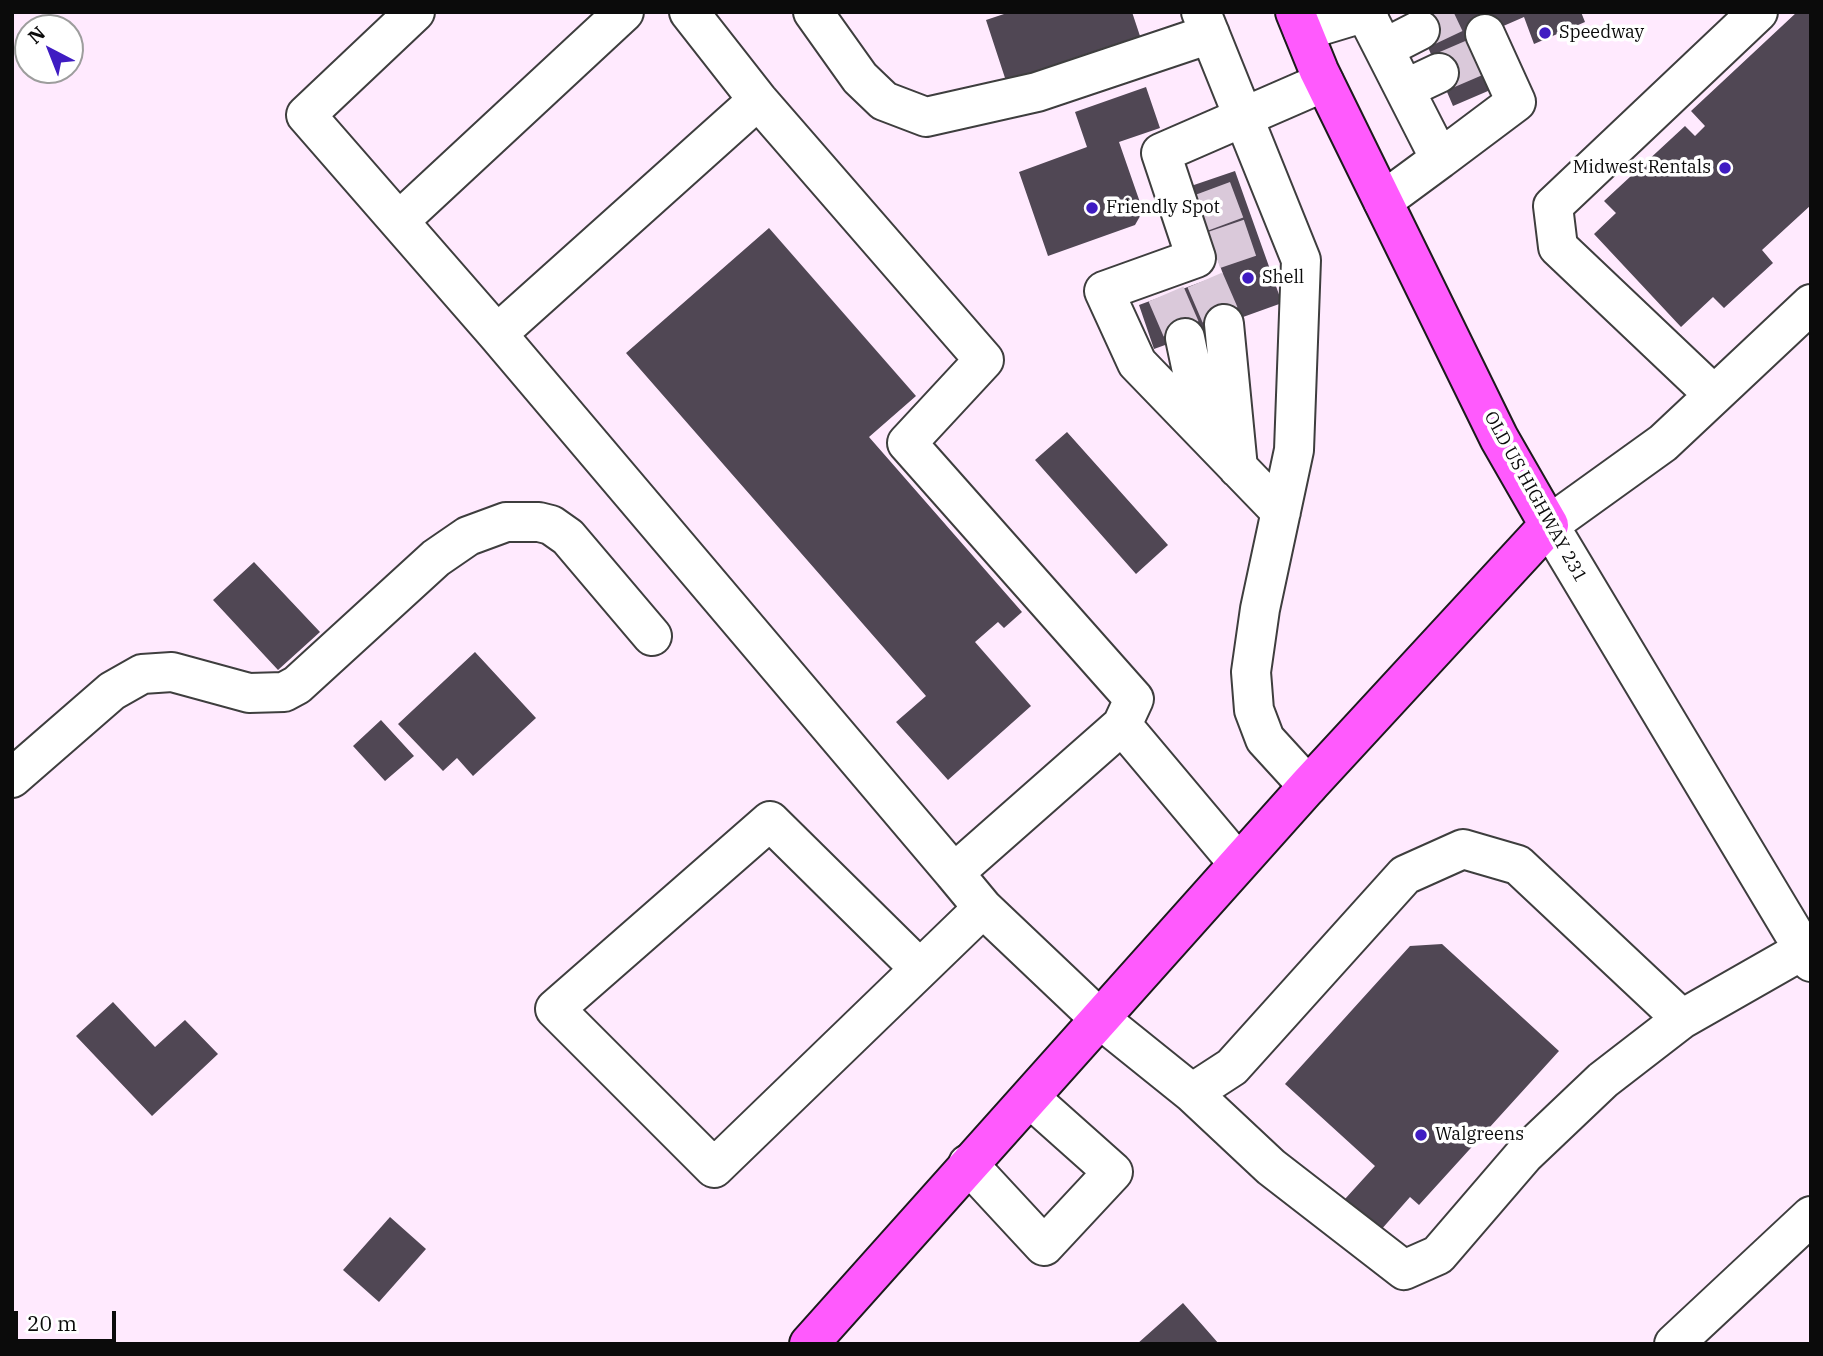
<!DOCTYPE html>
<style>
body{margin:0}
#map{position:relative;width:1823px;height:1356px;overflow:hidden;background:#ffeafe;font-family:"IBM Plex Serif",serif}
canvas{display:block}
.frame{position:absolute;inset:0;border:14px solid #0b0b0b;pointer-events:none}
.north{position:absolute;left:14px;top:14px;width:70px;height:70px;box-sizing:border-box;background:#fff;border:2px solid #9d9d9d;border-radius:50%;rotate:318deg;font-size:19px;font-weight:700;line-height:28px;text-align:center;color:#0b0b0b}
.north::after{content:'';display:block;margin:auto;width:24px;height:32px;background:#3f1cc2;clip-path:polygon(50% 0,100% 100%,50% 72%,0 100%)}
.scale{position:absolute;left:14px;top:1311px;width:102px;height:32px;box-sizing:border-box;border:4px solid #0b0b0b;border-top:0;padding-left:9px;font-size:21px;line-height:24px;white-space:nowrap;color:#0b0b0b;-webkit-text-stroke:5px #fff;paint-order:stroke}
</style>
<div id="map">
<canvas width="1823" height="1356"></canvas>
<div class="frame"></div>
<div class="north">N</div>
<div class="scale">20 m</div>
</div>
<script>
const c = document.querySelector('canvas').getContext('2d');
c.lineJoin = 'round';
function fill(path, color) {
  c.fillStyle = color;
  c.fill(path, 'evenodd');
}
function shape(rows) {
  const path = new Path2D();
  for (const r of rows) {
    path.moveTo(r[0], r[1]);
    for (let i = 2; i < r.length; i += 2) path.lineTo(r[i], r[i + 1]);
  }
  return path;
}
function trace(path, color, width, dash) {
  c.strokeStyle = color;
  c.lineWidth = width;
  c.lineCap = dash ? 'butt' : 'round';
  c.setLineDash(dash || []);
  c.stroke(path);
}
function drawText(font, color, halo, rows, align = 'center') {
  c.font = font + ' "IBM Plex Serif",serif';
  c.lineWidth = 7;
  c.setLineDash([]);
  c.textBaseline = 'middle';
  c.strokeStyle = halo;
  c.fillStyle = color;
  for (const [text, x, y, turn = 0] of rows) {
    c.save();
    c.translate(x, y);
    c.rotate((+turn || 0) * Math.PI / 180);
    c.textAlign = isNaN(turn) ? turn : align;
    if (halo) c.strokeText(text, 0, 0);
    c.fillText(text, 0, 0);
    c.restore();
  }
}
fill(shape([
 [1010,12,1132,12,1140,36,1006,81,986,20],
 [1413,12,1581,12,1585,22,1534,44,1524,17,1485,34,1495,88,1453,106],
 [1797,12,1811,12,1811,205,1762,250,1773,263,1724,308,1713,297,1681,327,1594,234,1616,213,1604,201,1685,126,1695,136,1705,126,1691,111],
 [1146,87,1160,128,1119,142,1143,211,1135,225,1048,256,1019,172,1087,147,1075,112],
 [1235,171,1282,303,1154,349,1139,305,1223,274,1191,186],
 [769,228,916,396,869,437,1022,612,1004,628,998,622,975,642,1031,706,948,780,896,722,926,696,626,353],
 [1067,432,1168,545,1136,574,1035,460],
 [254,562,320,632,278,670,213,600],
 [475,652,536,718,473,776,457,758,443,771,398,724],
 [381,720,414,756,385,781,353,746],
 [1442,944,1559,1051,1419,1205,1410,1197,1380,1231,1345,1199,1375,1166,1285,1084,1410,946],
 [113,1002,155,1047,185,1020,218,1054,152,1116,76,1036],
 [390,1217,426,1249,379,1302,343,1270],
 [1183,1303,1219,1344,1137,1344]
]), '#504754');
trace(shape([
 [1420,30,1458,12],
 [1439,73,1481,55],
 [1201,213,1244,197],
 [1214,250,1258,235],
 [1205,280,1224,324],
 [1166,294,1185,338]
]), '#dac9da', 38, [38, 19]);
const minor = shape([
 [415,12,306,115,497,334,954,873],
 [689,12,758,100,984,360,907,443,1134,699,1122,725],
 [813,12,860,78,884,101,926,117,1037,92,1210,34],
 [1201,12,1301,260,1294,450,1260,609,1251,672,1254,710,1265,739,1308,786],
 [1369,12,1366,14,1440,159,1383,201],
 [1303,31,1366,12],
 [1385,48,1420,30],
 [1405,89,1439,73],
 [1440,159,1516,102,1485,34],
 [399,221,624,12],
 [1811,304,1663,443,1549,525,1811,962],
 [1224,324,1238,468],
 [497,334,758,100],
 [1185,338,1205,433],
 [1714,395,1558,247,1553,206,1758,12],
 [1281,512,1137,363,1104,291,1196,258,1161,153,1324,82],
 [12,778,112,691,142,674,172,672,249,693,284,692,297,685,436,558,468,536,506,522,539,522,551,525,568,537,652,636],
 [1238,863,1122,725,954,873,983,908,1100,1019,1192,1093,1232,1067,1405,875,1463,849,1518,865,1682,1019,1803,950],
 [919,968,770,821,555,1009,714,1168,983,908],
 [1192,1093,1271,1167,1404,1270,1438,1255,1524,1155,1603,1080,1682,1019],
 [968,1164,1044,1246,1113,1172,1030,1098],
 [1674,1344,1811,1216]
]);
const major = shape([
 [809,1344,1308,786,1549,525,1499,438,1319,71,1295,12]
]);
trace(minor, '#3e3e3e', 42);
trace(major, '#1c1c1c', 42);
trace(minor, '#fff', 38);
trace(major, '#ff5afd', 38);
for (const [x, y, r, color] of [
 [1545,33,7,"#3f1cc2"],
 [1725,168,7,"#3f1cc2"],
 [1092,208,7,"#3f1cc2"],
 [1248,278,7,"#3f1cc2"],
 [1421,1135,7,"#3f1cc2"]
]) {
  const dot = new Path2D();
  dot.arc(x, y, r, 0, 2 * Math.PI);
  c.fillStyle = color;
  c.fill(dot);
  trace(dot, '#fff', 2.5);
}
drawText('18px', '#0b0b0b', '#fff', [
 ["Speedway",1559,33],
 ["Midwest Rentals",1711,168,"right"],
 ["Friendly Spot",1106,208],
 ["Shell",1262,278],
 ["Walgreens",1435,1135]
], 'left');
drawText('18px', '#0b0b0b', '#fff', [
 ["OLD US HIGHWAY 231",1535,497,61]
]);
</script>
